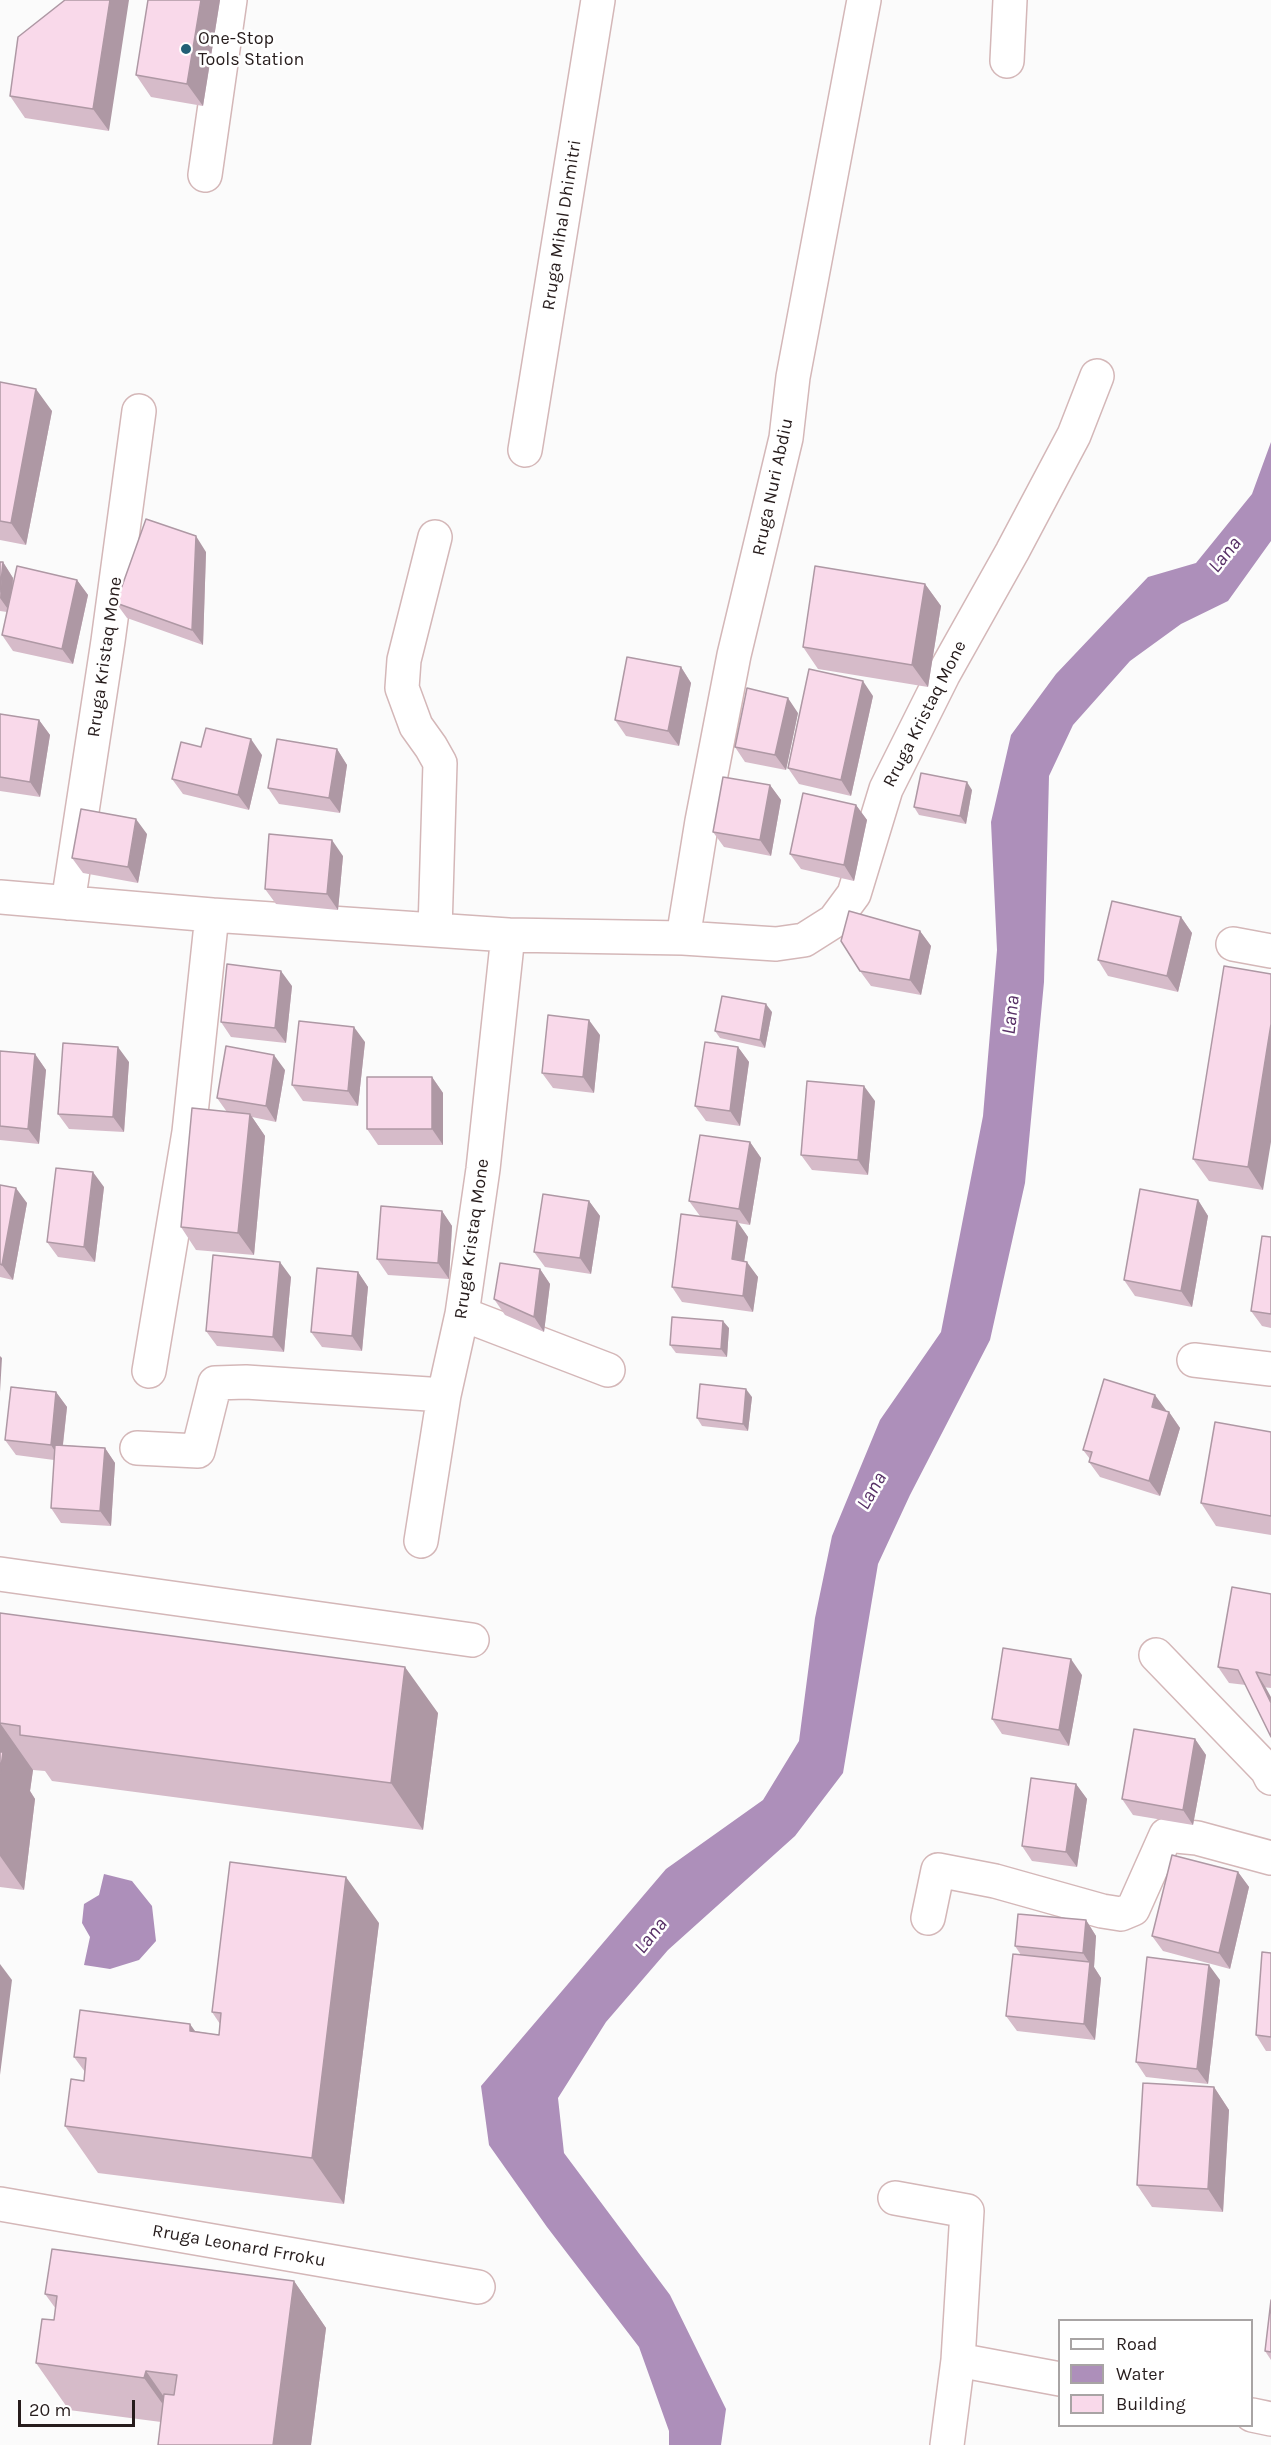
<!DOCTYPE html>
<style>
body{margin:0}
#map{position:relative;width:1271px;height:2445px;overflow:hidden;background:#fbfbfb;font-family:Karla,sans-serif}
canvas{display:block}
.legend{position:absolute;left:1058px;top:2319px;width:195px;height:108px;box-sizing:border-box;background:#fff;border:2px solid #a8a4a4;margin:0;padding:8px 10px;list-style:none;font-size:18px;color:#261c1c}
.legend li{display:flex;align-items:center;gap:12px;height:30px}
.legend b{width:30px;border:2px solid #a8a4a4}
.scale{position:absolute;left:18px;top:2400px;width:117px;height:27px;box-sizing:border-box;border:3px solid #261c1c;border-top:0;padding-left:8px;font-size:18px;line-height:21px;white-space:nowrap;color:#261c1c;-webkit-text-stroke:4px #fff;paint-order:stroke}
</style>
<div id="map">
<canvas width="1271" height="2445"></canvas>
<ul class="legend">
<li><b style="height:8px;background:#fff"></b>Road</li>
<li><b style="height:16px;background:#ad8fba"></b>Water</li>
<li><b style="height:16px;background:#f9d9ea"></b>Building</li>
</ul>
<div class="scale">20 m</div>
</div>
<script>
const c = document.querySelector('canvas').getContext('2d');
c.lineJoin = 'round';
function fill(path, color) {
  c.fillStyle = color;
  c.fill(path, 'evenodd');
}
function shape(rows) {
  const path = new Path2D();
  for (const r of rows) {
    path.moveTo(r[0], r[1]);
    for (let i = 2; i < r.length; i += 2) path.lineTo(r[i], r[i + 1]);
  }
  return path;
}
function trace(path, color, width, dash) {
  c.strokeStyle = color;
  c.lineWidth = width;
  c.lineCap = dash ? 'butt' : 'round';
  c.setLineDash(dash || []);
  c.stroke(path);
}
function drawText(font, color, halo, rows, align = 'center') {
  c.font = font + ' Karla,sans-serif';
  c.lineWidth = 5;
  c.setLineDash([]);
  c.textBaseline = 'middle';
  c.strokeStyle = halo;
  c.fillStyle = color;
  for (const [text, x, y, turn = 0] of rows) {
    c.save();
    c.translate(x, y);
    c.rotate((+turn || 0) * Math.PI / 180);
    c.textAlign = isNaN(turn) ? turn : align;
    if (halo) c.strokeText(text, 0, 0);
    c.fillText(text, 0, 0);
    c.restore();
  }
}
fill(shape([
 [1271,442,1271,541,1228,601,1181,624,1130,661,1073,725,1049,776,1044,982,1025,1183,990,1340,910,1495,878,1564,843,1773,795,1836,668,1950,606,2022,558,2098,564,2153,670,2295,726,2409,721,2445,669,2445,669,2431,639,2347,547,2227,489,2145,481,2086,666,1869,763,1800,799,1741,815,1618,832,1536,880,1420,941,1332,983,1116,997,950,991,822,1011,735,1056,674,1148,577,1196,563,1252,494],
 [104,1874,132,1881,152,1906,156,1941,139,1960,110,1969,84,1965,90,1937,82,1923,84,1904,99,1895]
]), '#ad8fba');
const minor = shape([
 [1007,61,1010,0],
 [205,175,230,0],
 [525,450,598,0],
 [0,897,212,915,508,935,683,938,776,944,804,940,834,921,854,894,886,789,943,675,1012,552,1074,435,1097,376],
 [68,903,108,641,139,411],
 [435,930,440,763,431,747,416,726,402,688,404,660,435,537],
 [683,938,702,821,734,655,786,438,793,377,864,0],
 [1233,944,1271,951],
 [462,1314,608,1370],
 [1194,1360,1271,1369],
 [149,1371,189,1132,212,915],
 [137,1448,198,1451,215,1383,246,1382,444,1395],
 [421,1541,444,1395,462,1314,483,1169,508,935],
 [0,1574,472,1640],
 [1156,1655,1267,1770,1271,1778],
 [928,1918,938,1870,995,1881,1102,1911,1121,1914,1133,1909,1166,1835,1197,1838,1271,1858],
 [895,2198,967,2211,958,2360,947,2445],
 [0,2204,478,2287],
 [958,2360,1060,2379],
 [1252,2415,1271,2419]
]);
trace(minor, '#d4b7b8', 36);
trace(minor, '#fff', 33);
fill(shape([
 [65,0,109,131,25,118,10,96],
 [148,0,220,0,203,106,151,97,136,75],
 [0,382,52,411,26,545,0,540],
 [206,552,203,645,127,618,116,603],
 [0,562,3,562,13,578,13,587,77,580,88,595,73,664,13,651,2,635,7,612,0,611],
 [925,584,941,606,928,687,818,669,803,647],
 [681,667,691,683,679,746,626,736,615,720],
 [873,696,851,796,799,784,788,768],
 [798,713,786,770,745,762,735,747],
 [0,714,39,720,50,735,40,797,0,791],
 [201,747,262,755,249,810,183,794,172,779],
 [337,749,347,765,340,813,279,804,268,788],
 [770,785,781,800,771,856,724,847,713,832],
 [972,790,966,824,919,815,914,807],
 [856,805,867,820,854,881,801,869,790,854],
 [147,834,138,883,83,873,72,858],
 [343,856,338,910,276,904,265,889],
 [1181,917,1192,933,1178,992,1108,976,1098,960],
 [920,931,931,946,921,995,871,986,860,971],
 [1271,974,1263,1190,1209,1181,1193,1159],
 [292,986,286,1043,231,1037,221,1022],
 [772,1012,765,1048,720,1038,715,1031],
 [600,1035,594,1093,553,1088,542,1073],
 [365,1042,358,1106,303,1101,292,1085],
 [738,1047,749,1062,740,1126,706,1121,695,1106],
 [0,1051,35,1054,46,1070,39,1144,0,1140],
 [129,1062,124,1132,69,1129,58,1114],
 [285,1070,276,1122,252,1117,265,1136,254,1255,196,1250,181,1227,227,1112,217,1098],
 [432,1077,443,1093,443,1145,378,1145,367,1129],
 [875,1101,868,1175,812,1170,801,1155],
 [750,1142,761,1158,750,1225,738,1223,748,1237,744,1261,758,1277,753,1312,682,1302,672,1287,700,1216,689,1201],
 [0,1185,27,1203,13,1280,0,1277],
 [104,1187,95,1262,58,1257,47,1242],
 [1198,1200,1208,1216,1192,1307,1135,1296,1124,1280],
 [589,1201,600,1216,591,1274,545,1267,534,1252],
 [442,1211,452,1226,449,1279,388,1275,377,1259],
 [1271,1237,1271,1328,1262,1326,1251,1311],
 [540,1269,550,1284,544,1332,505,1315,494,1299],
 [358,1272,368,1287,362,1351,322,1347,311,1332],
 [291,1277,284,1352,217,1346,206,1331],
 [729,1328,727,1357,676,1353,670,1345],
 [56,1392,67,1407,63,1445,105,1448,115,1463,111,1526,61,1523,51,1508,54,1460,16,1455,5,1440],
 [752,1397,748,1431,702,1426,697,1418],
 [1166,1410,1166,1411,1169,1412,1180,1428,1160,1496,1100,1477,1089,1462,1090,1459,1083,1450],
 [1271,1432,1271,1535,1216,1526,1201,1503],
 [1271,1594,1271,1688,1229,1683,1218,1667],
 [0,1613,438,1713,423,1830,52,1781,45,1771,33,1770,30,1791,35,1799,24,1890,0,1887],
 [1082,1675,1069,1746,1002,1734,992,1719],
 [1195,1739,1206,1755,1193,1825,1133,1815,1122,1799],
 [1076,1784,1087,1799,1077,1867,1032,1861,1022,1846],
 [1238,1872,1249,1887,1230,1969,1163,1951,1152,1936],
 [1086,1920,1096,1936,1094,1967,1101,1978,1095,2040,1017,2031,1006,2016,1021,1955,1015,1946],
 [379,1923,344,2204,98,2173,65,2126,84,2081,85,2072,74,2057,195,2031,219,2035,220,2024,212,2012],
 [1271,1953,1271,2051,1266,2051,1256,2035],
 [1220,1980,1208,2084,1146,2077,1136,2062],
 [1214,2087,1229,2110,1223,2212,1152,2207,1137,2185],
 [294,2281,326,2328,311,2445,158,2445,161,2422,69,2410,36,2363,54,2320,56,2309,45,2294],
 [1271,2300,1271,2360,1265,2351]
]), '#d6bbc9');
fill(shape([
 [110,0,129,0,109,131,93,109],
 [201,0,220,0,203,106,187,84],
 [36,389,52,411,26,545,11,523],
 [196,536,206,552,203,645,192,630],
 [3,562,13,578,10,612,0,598],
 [77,580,88,595,73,664,62,649],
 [925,584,941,606,928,687,912,665],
 [681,667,691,683,679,746,668,731],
 [863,681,873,696,851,796,841,780],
 [788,698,798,713,786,770,775,755],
 [39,720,50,735,40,797,30,782],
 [251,739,262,755,249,810,238,795],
 [337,749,347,765,340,813,329,798],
 [967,782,972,790,966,824,960,816],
 [770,785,781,800,771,856,760,840],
 [856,805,867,820,854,881,844,865],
 [136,819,147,834,138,883,128,867],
 [332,840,343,856,338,910,327,894],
 [1181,917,1192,933,1178,992,1167,976],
 [920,931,931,946,921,995,910,980],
 [281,971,292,986,286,1043,275,1028],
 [766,1004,772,1012,765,1048,760,1040],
 [589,1020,600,1035,594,1093,583,1077],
 [1271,1024,1271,1142,1263,1190,1248,1167],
 [354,1027,365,1042,358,1106,348,1091],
 [118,1047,129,1062,124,1132,113,1117],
 [738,1047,749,1062,740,1126,730,1111],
 [35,1054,46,1070,39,1144,28,1129],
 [274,1055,285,1070,276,1122,266,1106],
 [432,1077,443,1093,443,1145,432,1129],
 [864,1086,875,1101,868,1175,858,1160],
 [250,1114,265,1136,254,1255,238,1233],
 [750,1142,761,1158,750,1225,739,1209],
 [93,1172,104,1187,95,1262,84,1247],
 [16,1188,27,1203,13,1280,2,1265],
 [1198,1200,1208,1216,1192,1307,1181,1291],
 [589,1201,600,1216,591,1274,580,1258],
 [442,1211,452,1226,449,1279,438,1263],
 [737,1221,748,1237,742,1275,732,1259],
 [280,1262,291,1277,284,1352,273,1337],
 [747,1262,758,1277,753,1312,743,1296],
 [540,1269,550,1284,544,1332,534,1317],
 [358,1272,368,1287,362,1351,352,1336],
 [723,1321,729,1328,727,1357,721,1349],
 [0,1356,2,1358,0,1392],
 [746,1389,752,1397,748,1431,743,1424],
 [56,1392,67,1407,61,1461,51,1445],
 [1155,1395,1166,1410,1163,1422,1152,1407],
 [1169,1412,1180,1428,1160,1496,1149,1481],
 [105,1448,115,1463,111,1526,100,1511],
 [1071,1659,1082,1675,1069,1746,1059,1730],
 [405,1667,438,1713,423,1830,391,1783],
 [1256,1672,1266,1688,1271,1697,1271,1703],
 [0,1723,33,1770,30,1791,35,1799,24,1890,0,1856],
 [1195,1739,1206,1755,1193,1825,1183,1810],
 [1076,1784,1087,1799,1077,1867,1066,1852],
 [1238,1872,1249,1887,1230,1969,1219,1953],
 [346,1877,379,1923,344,2204,312,2158],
 [1086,1920,1096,1936,1094,1967,1101,1978,1095,2040,1084,2024,1090,1964,1083,1953],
 [0,1964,12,1980,0,2075],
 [1209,1965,1220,1980,1208,2084,1197,2069],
 [190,2024,223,2070,190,2031],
 [1214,2087,1229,2110,1223,2212,1208,2189],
 [294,2281,326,2328,311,2445,273,2445],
 [146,2371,178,2417,177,2424,144,2378]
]), '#ae98a4');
const building = shape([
 [65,0,110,0,93,109,10,96,18,37,65,0],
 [148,0,201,0,187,84,136,75,148,0],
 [0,382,36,389,11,523,0,521,0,382],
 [146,519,196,536,192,630,116,603,146,519],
 [0,562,3,562,0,592,0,562],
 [17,566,77,580,62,649,2,635,17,566],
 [815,566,925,584,912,665,803,647,815,566],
 [627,657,681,667,668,731,615,720,627,657],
 [809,669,863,681,841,780,788,768,809,669],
 [747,688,788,698,775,755,735,747,747,688],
 [0,714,39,720,30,782,0,777,0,714],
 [206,728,251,739,238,795,172,779,181,742,201,747,206,728],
 [277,739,337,749,329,798,268,788,277,739],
 [921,773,967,782,960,816,914,807,921,773],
 [723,777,770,785,760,840,713,832,723,777],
 [803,793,856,805,844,865,790,854,803,793],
 [81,809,136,819,128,867,72,858,81,809],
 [269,834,332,840,327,894,265,889,269,834],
 [1112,901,1181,917,1167,976,1098,960,1112,901],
 [849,911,920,931,910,980,860,971,841,941,849,911],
 [227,964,281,971,275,1028,221,1022,227,964],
 [1224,966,1271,974,1271,1024,1248,1167,1193,1159,1224,966],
 [722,996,766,1004,760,1040,715,1031,722,996],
 [548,1015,589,1020,583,1077,542,1073,548,1015],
 [299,1021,354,1027,348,1091,292,1085,299,1021],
 [705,1042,738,1047,730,1111,695,1106,705,1042],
 [63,1043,118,1047,113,1117,58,1114,63,1043],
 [226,1046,274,1055,266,1106,217,1098,226,1046],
 [0,1051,35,1054,28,1129,0,1126,0,1051],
 [367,1077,432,1077,432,1129,367,1129,367,1077],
 [807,1081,864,1086,858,1160,801,1155,807,1081],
 [192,1108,250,1114,238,1233,181,1227,192,1108],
 [700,1135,750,1142,739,1209,689,1201,700,1135],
 [56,1168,93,1172,84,1247,47,1242,56,1168],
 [0,1185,16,1188,2,1265,0,1264,0,1185],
 [1140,1189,1198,1200,1181,1291,1124,1280,1140,1189],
 [543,1194,589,1201,580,1258,534,1252,543,1194],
 [381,1206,442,1211,438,1263,377,1259,381,1206],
 [681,1214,737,1221,732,1259,747,1262,743,1296,672,1287,681,1214],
 [1262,1236,1271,1237,1271,1314,1251,1311,1262,1236],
 [213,1255,280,1262,273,1337,206,1331,213,1255],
 [500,1263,540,1269,534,1317,494,1299,500,1263],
 [317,1268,358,1272,352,1336,311,1332,317,1268],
 [672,1317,723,1321,721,1349,670,1345,672,1317],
 [1104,1379,1155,1395,1152,1407,1169,1412,1149,1481,1089,1462,1092,1452,1083,1450,1104,1379],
 [700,1384,746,1389,743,1424,697,1418,700,1384],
 [11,1387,56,1392,51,1445,5,1440,11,1387],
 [1215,1422,1271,1432,1271,1516,1201,1503,1215,1422],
 [55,1445,105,1448,100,1511,51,1508,55,1445],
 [1232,1587,1271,1594,1271,1675,1256,1672,1271,1703,1271,1737,1238,1670,1218,1667,1232,1587],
 [0,1613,405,1667,391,1783,20,1735,20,1726,0,1723,0,1724,0,1613],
 [1003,1648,1071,1659,1059,1730,992,1719,1003,1648],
 [1134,1729,1195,1739,1183,1810,1122,1799,1134,1729],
 [0,1752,3,1752,0,1774,0,1752],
 [1031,1778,1076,1784,1066,1852,1022,1846,1031,1778],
 [1172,1855,1238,1872,1219,1953,1152,1936,1172,1855],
 [230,1862,346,1877,312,2158,65,2126,71,2079,84,2081,86,2058,74,2057,80,2010,190,2024,190,2031,219,2035,221,2013,212,2012,230,1862],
 [1018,1914,1086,1920,1083,1953,1015,1946,1018,1914],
 [1262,1952,1271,1953,1271,2037,1256,2035,1262,1952],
 [1013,1954,1090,1962,1084,2024,1006,2016,1013,1954],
 [1147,1957,1209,1965,1197,2069,1136,2062,1147,1957],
 [1143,2083,1214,2087,1208,2189,1137,2185,1143,2083],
 [52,2249,294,2281,273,2445,158,2445,164,2394,174,2395,177,2375,146,2371,144,2378,36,2363,42,2319,54,2320,57,2296,45,2294,52,2249],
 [1271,2300,1271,2352,1265,2351,1271,2300]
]);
fill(building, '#f9d9ea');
trace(building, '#ae98a4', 1.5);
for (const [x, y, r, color] of [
 [186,49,6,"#225f76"]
]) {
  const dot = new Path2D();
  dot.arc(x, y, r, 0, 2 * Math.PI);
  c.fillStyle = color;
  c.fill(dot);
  trace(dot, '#fff', 2);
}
drawText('18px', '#261c1c', '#fff', [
 ["One-Stop",198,39],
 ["Tools Station",198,60]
], 'left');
drawText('18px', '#261c1c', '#fff', [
 ["Rruga Mihal Dhimitri",562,225,-81],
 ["Rruga Nuri Abdiu",773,487,-78],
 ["Rruga Kristaq Mone",105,657,-82],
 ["Rruga Kristaq Mone",925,714,-63],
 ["Rruga Kristaq Mone",472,1239,-82],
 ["Rruga Leonard Frroku",239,2246,10]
]);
drawText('italic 20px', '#583167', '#fff', [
 ["Lana",1225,555,-51],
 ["Lana",1011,1015,-84],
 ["Lana",872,1491,-60],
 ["Lana",651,1936,-51]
]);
</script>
